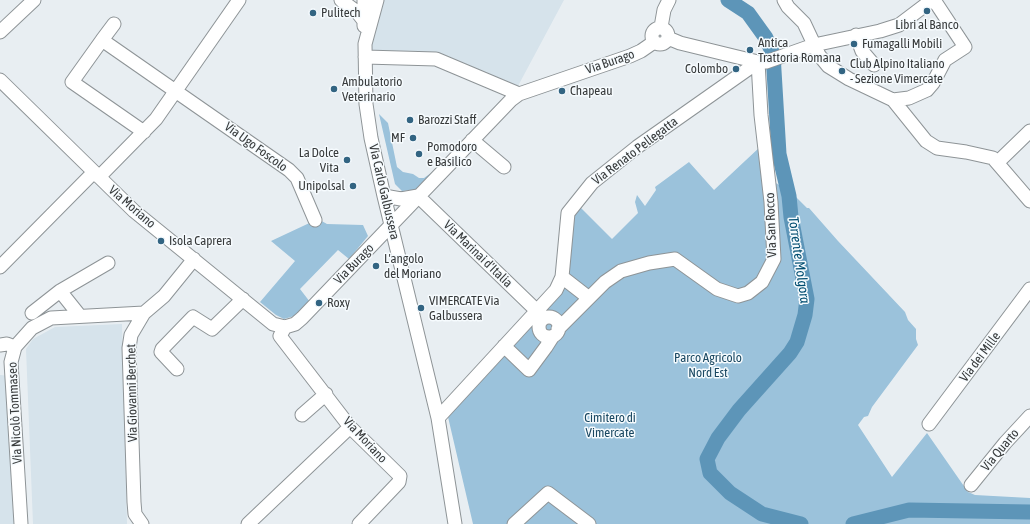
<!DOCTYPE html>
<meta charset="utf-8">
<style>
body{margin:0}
canvas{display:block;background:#e8eef2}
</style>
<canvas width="1030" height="524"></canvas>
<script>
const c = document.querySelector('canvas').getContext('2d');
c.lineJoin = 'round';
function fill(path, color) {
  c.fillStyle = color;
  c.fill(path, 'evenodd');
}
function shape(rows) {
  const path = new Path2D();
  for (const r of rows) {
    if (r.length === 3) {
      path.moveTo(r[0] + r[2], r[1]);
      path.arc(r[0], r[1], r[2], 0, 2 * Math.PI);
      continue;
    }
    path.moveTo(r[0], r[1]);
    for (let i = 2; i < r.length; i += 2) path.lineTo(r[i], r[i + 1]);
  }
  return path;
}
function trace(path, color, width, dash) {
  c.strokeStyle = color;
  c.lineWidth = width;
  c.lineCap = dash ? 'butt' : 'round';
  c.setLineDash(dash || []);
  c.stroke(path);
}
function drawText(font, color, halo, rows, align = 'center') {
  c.font = font + ' "Asap Condensed",sans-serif';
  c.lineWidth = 3;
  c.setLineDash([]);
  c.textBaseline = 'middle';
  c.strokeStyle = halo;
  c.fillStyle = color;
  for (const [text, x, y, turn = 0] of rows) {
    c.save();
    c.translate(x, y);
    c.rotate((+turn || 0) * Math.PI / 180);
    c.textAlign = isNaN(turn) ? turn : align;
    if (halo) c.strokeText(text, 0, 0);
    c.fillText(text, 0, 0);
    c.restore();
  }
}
fill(shape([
 [384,0,564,0,518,86,443,57,374,53,371,47,371,37],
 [122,324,127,524,33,524,26,349,33,339,55,327],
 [0,375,11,376,15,524,0,524]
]), '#d6e3eb');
fill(shape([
 [379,114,388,123,397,167,403,172,413,174,419,178,424,178,431,173,426,182,415,190,402,191,395,184],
 [761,146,765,176,793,194,807,208,809,208,838,241,905,312,908,320,916,329,916,339,918,345,872,407,868,416,864,417,858,425,892,477,927,433,968,492,975,495,1030,498,1030,524,473,524,448,417,450,410,568,285,571,221,579,206,612,239,638,213,635,202,637,195,645,206,656,190,655,187,689,162,714,190],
 [318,219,327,224,363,225,368,236,349,259,338,250,300,289,310,302,294,316,284,319,276,315,260,302,295,261,271,241]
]), '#9bc2db');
trace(shape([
 [728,0,748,13,766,38,773,54,779,154,789,196,791,217,807,299,805,315,797,342,790,353,739,410,718,438,707,459,710,473,730,493,762,514,801,524],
 [853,524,909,510,1030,512]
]), '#5d95b8', 15);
const minor = shape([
 [341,0,357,12,364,21],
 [364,0,364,26],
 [377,0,365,44,366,104,371,138,384,196,438,418,455,524],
 [784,0,788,7,804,23,819,55,828,66,849,79,893,100,926,141,937,148,966,152,993,158,1030,201],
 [661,27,664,10,669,0],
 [660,36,8],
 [0,32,34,0],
 [856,35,862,51,874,65],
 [668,38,680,43,758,62,766,62,814,45,880,31,899,25,932,0],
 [102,40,114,24],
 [365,57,436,59,519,94],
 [0,80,134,211,273,324,285,327,295,324,302,318,511,100,519,94,630,56,641,51,654,42],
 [893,100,909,98,927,90,933,83,945,60,965,47,934,0],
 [144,132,72,82,102,40,289,170,297,178,315,220],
 [472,140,504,167],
 [998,162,1030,131],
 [99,177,156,119,239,0],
 [384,196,401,199,418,196],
 [418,196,537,311,542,320],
 [0,267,90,176,95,173],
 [562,277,589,298],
 [60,291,80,316],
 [32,313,60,291,108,263],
 [549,327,10],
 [285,327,280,336,350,427,400,476,399,482,359,524],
 [558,329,605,282,621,271,649,263,675,259,717,289,738,296,748,293,762,282,774,259,771,202,761,115,758,62],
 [0,345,7,344,15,347],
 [504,346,529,370,546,347,553,336],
 [177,369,161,352,162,349,193,317,212,329,243,299],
 [302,415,326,394],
 [438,418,556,290,562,277,568,213,592,183,637,147,758,62],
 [929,424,1030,289],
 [971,485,1005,443,1030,416],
 [21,524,11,362,15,347,32,328,51,318,144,313],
 [142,524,135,514,134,502,129,348,131,335,144,313,164,296,194,259],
 [248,524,350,427],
 [514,524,548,493,589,524]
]);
trace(minor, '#8e9497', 15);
trace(minor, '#fff', 13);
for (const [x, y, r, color] of [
 [927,11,4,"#326482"],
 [313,13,4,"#326482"],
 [854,44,4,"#326482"],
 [750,50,4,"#326482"],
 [736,69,4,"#326482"],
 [842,71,4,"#326482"],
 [334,89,4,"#326482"],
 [562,91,4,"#326482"],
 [410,120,4,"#326482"],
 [413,138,4,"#326482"],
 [419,154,4,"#326482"],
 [347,160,4,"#326482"],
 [353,186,4,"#326482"],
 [161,241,4,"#326482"],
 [376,266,4,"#326482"],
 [319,303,4,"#326482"],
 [421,308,4,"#326482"]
]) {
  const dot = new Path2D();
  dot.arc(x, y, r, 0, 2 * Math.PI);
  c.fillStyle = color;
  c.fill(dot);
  trace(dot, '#f6fbfe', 1.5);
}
drawText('13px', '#383b3c', '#f6fbfe', [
 ["Pulitech",321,13],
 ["Libri al Banco",927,25,"center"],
 ["Antica",758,43],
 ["Trattoria Romana",758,58],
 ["Fumagalli Mobili",862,44],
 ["Club Alpino Italiano",850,64],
 ["- Sezione Vimercate",850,79],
 ["Colombo",728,69,"right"],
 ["Ambulatorio",342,82],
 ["Veterinario",342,97],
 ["Chapeau",570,91],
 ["Barozzi Staff",418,120],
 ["MF",405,138,"right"],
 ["Pomodoro",427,147],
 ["e Basilico",427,162],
 ["La Dolce",339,153,"right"],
 ["Vita",339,168,"right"],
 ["Unipolsal",345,186,"right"],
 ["Isola Caprera",169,241],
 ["L'angolo",384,259],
 ["del Moriano",384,274],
 ["VIMERCATE Via",429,301],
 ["Galbussera",429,316],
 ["Roxy",327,303]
], 'left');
drawText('13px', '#383b3c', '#f6fbfe', [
 ["Via Burago",610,62,-19],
 ["Via Ugo Foscolo",256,147,36],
 ["Via Renato Pellegatta",635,151,-37],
 ["Via Carlo Galbussera",384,192,77],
 ["Via Moriano",132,207,41],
 ["Via San Rocco",771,225,-92],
 ["Via Marinai d'Italia",478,254,44],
 ["Via Burago",354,264,-46],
 ["Via dei Mille",980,357,-53],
 ["Via Giovanni Berchet",132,393,-91],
 ["Via Nicolò Tommaseo",15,413,-93],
 ["Via Moriano",365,440,47],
 ["Via Quarto",1000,450,-50]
]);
drawText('13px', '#194761', '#f6fbfe', [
 ["Parco Agricolo",708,358],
 ["Nord Est",708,373],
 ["Cimitero di",610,418],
 ["Vimercate",610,433]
]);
drawText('italic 14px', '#004d70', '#f6fbfe', [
 ["Torrente Molgora",799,260,82]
]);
</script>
